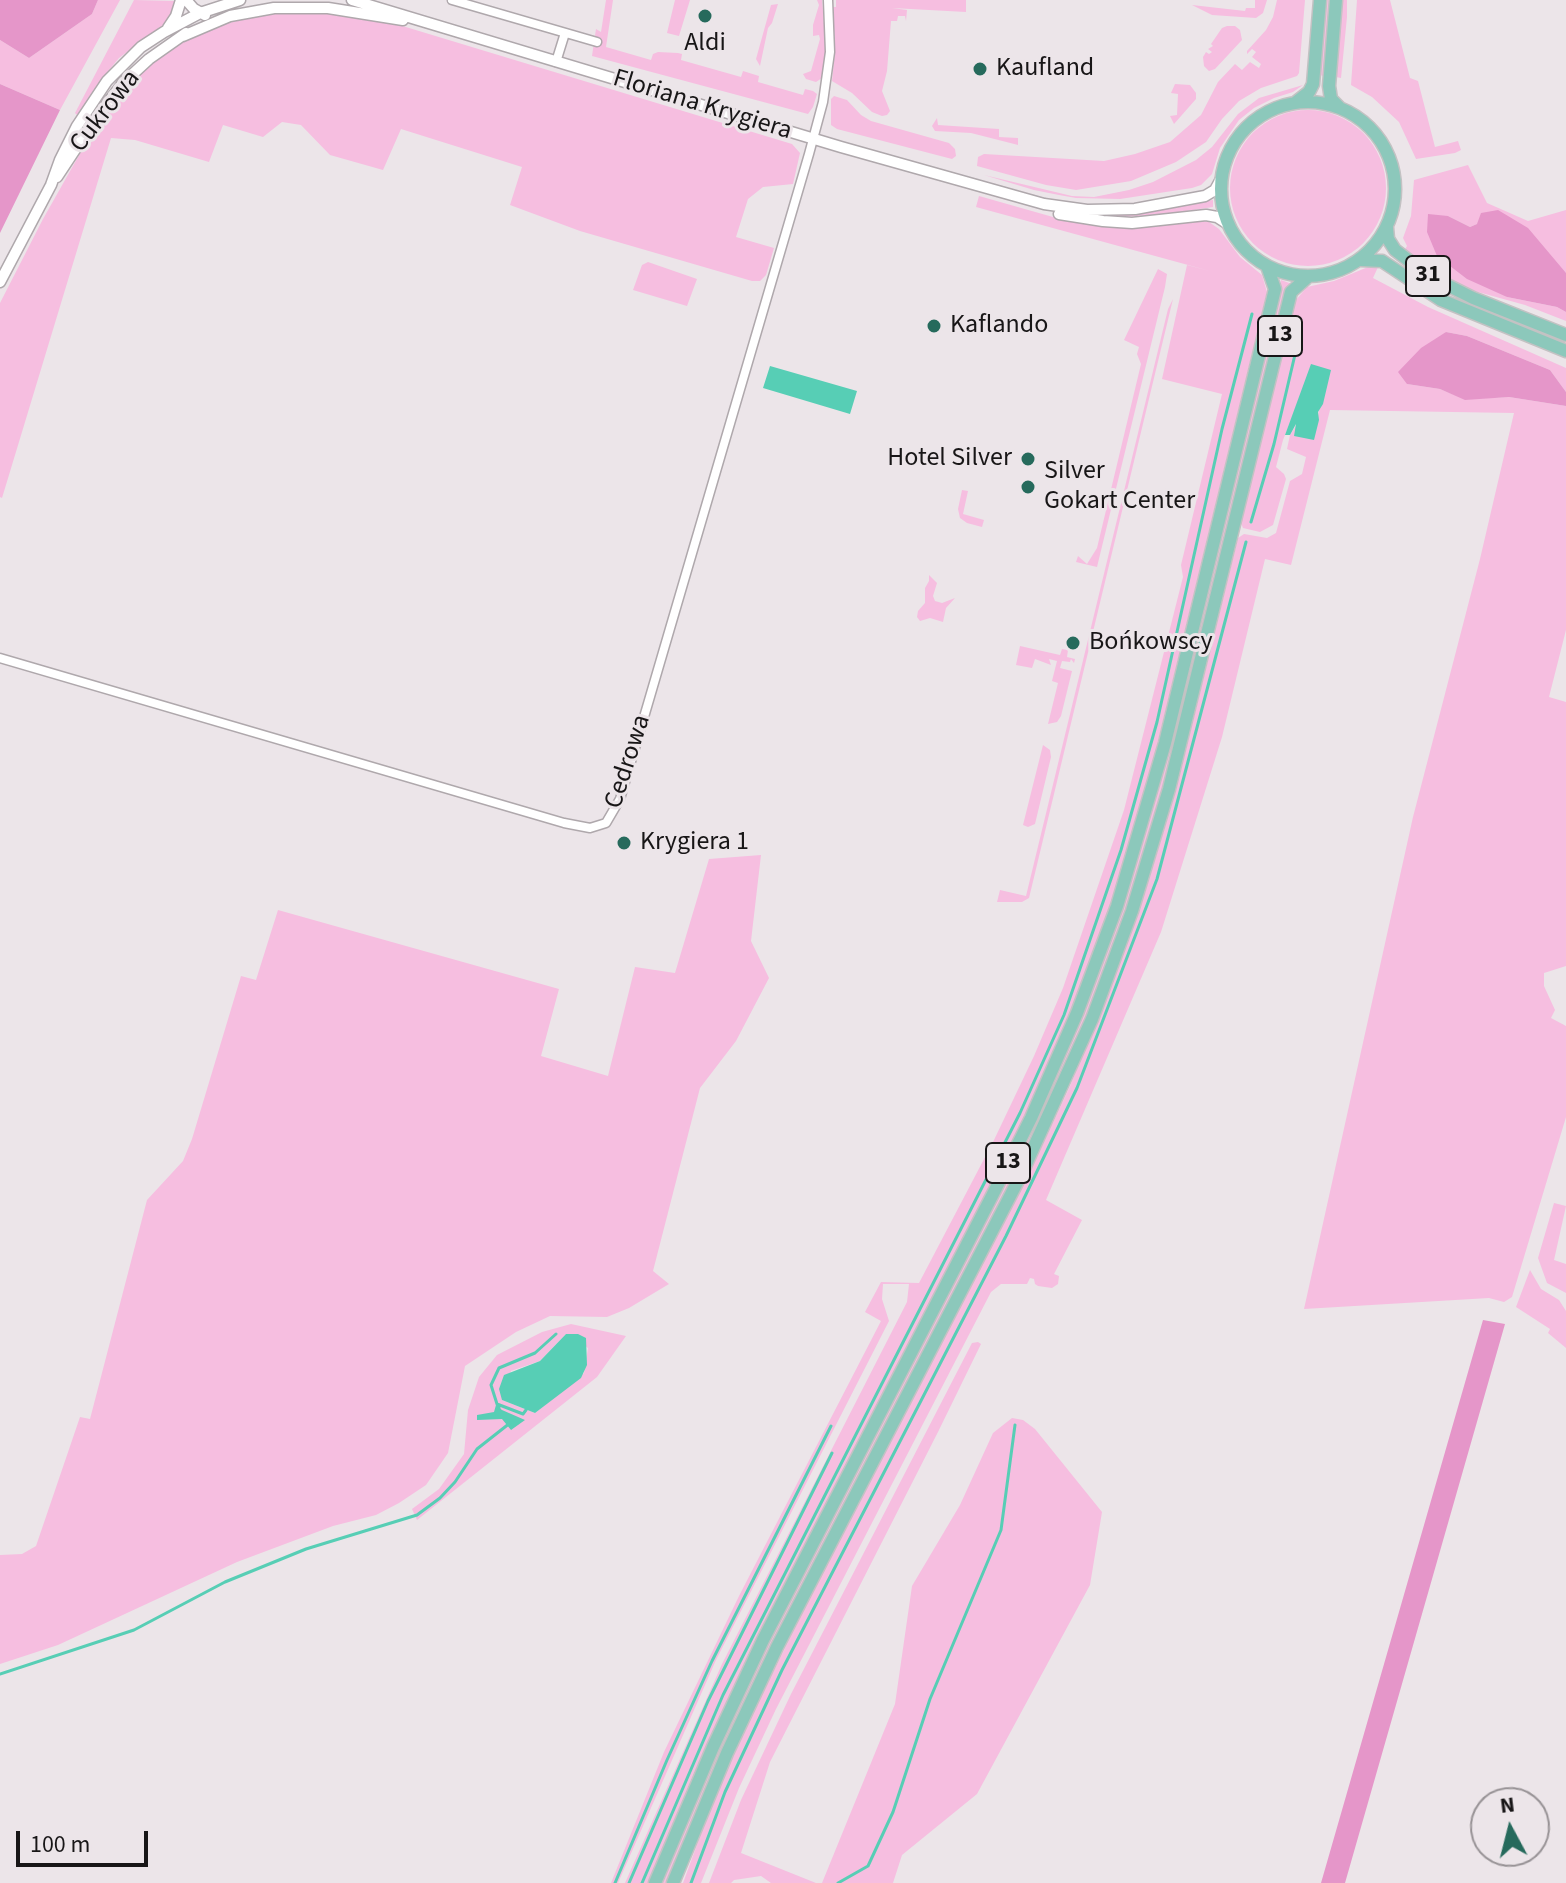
<!DOCTYPE html>
<meta charset="utf-8">
<style>
body{margin:0}
#map{position:relative;width:1566px;height:1883px;overflow:hidden;background:#ece5e9;font-family:"Source Sans 3",sans-serif}
canvas{display:block}
.north{position:absolute;left:1470px;top:1787px;width:80px;height:80px;box-sizing:border-box;background:#ece5e9;border:2px solid #979295;border-radius:50%;rotate:353deg;font-size:22px;font-weight:700;line-height:32px;text-align:center;color:#181617}
.north::after{content:'';display:block;margin:auto;width:28px;height:36px;background:#266a5c;clip-path:polygon(50% 0,100% 100%,50% 72%,0 100%)}
.scale{position:absolute;left:16px;top:1831px;width:132px;height:36px;box-sizing:border-box;border:4px solid #181617;border-top:0;padding-left:10px;font-size:24px;line-height:28px;white-space:nowrap;color:#181617;-webkit-text-stroke:6px #ece5e9;paint-order:stroke}
</style>
<div id="map">
<canvas width="1566" height="1883"></canvas>
<div class="north">N</div>
<div class="scale">100 m</div>
</div>
<script>
const c = document.querySelector('canvas').getContext('2d');
c.lineJoin = 'round';
function fill(path, color) {
  c.fillStyle = color;
  c.fill(path, 'evenodd');
}
function shape(rows) {
  const path = new Path2D();
  for (const r of rows) {
    if (r.length === 3) {
      path.moveTo(r[0] + r[2], r[1]);
      path.arc(r[0], r[1], r[2], 0, 2 * Math.PI);
      continue;
    }
    path.moveTo(r[0], r[1]);
    for (let i = 2; i < r.length; i += 2) path.lineTo(r[i], r[i + 1]);
  }
  return path;
}
function trace(path, color, width, dash) {
  c.strokeStyle = color;
  c.lineWidth = width;
  c.lineCap = dash ? 'butt' : 'round';
  c.setLineDash(dash || []);
  c.stroke(path);
}
function drawText(font, color, halo, rows, align = 'center') {
  c.font = font + ' "Source Sans 3",sans-serif';
  c.lineWidth = 6;
  c.setLineDash([]);
  c.textBaseline = 'middle';
  c.strokeStyle = halo;
  c.fillStyle = color;
  for (const [text, x, y, turn = 0] of rows) {
    c.save();
    c.translate(x, y);
    c.rotate((+turn || 0) * Math.PI / 180);
    c.textAlign = isNaN(turn) ? turn : align;
    if (halo) c.strokeText(text, 0, 0);
    c.fillText(text, 0, 0);
    c.restore();
  }
}
fill(shape([
 [98,0,120,0,60,110,0,84,0,40,29,58,92,14],
 [134,0,175,1,171,15,162,26,119,58,97,85,77,115,75,113],
 [606,0,613,0,606,47,651,60,653,54,658,52,678,53,682,54,681,60,741,77,743,71,759,76,758,82,803,95,805,89,813,91,817,94,813,107,808,114,592,56,596,29,601,32],
 [675,0,690,0,679,36,667,33],
 [817,0,822,0,826,47,822,78,816,82,806,79,803,74,811,71,820,39,819,35,813,36,813,25,819,5],
 [836,0,966,0,966,12,892,8,907,10,906,21,905,16,898,16,897,21,891,21,887,71,882,91,890,111,887,115,882,116,872,112,852,93,832,81,835,52,833,7,836,7],
 [1255,0,1267,0,1263,13,1256,18,1212,15,1192,5,1245,11,1246,8,1255,8],
 [1277,0,1305,0,1299,73,1297,76,1261,88,1239,101,1222,119,1206,142,1176,162,1131,181,1076,190,1046,185,977,166,978,157,984,154,1104,161,1135,154,1170,142,1201,115,1218,82,1235,64,1242,70,1250,62,1259,68,1261,64,1252,57,1256,52,1252,49,1247,54,1247,51,1266,30,1273,17],
 [1326,0,1330,0,1329,24,1324,76,1319,75],
 [1342,0,1347,0,1347,17,1341,78,1336,77],
 [1357,0,1390,0,1410,78,1418,81,1435,147,1458,141,1461,150,1455,153,1416,159,1399,122,1372,97,1351,85],
 [778,4,772,23,768,28,760,66,756,59,771,5],
 [273,12,327,13,386,21,792,144,800,153,793,184,763,187,748,199,736,237,774,248,766,275,760,281,752,281,580,231,510,205,522,167,401,129,383,170,330,155,301,125,282,122,263,137,223,125,209,162,135,140,111,138,2,498,0,497,0,303,43,219,91,134,126,89,149,66,175,46,216,26],
 [1227,26,1235,26,1240,30,1242,40,1215,69,1209,71,1204,66,1203,57,1206,52,1209,54,1212,52,1208,49,1213,46,1211,44,1222,28],
 [1175,84,1190,85,1196,93,1196,99,1174,124,1170,116,1177,115,1178,94,1171,93],
 [1303,85,1293,92,1274,98,1254,108,1239,120,1220,148,1212,174,1201,185,1192,188,1120,199,1076,198,1059,195,1034,190,984,175,1072,196,1094,197,1129,190,1153,182,1196,160,1212,147,1238,114,1259,98],
 [834,96,847,100,861,115,871,121,949,143,955,149,956,156,952,159,837,129,831,125,831,99],
 [1308,188,78],
 [937,118,938,125,999,129,999,137,1018,138,1018,145,1026,147,971,133,935,131,932,126],
 [1468,165,1487,203,1528,221,1566,210,1566,273,1477,224,1470,227,1448,216,1507,297,1557,307,1566,312,1566,321,1525,305,1460,287,1431,271,1404,251,1407,246,1403,238,1411,216,1414,180],
 [979,196,1067,221,1107,227,1153,227,1198,220,1209,222,1219,229,1240,257,1262,275,1267,292,1147,787,1103,929,1058,1043,1009,1150,753,1644,693,1775,648,1883,625,1883,722,1664,907,1302,909,1284,883,1284,882,1299,889,1321,716,1660,618,1883,611,1883,664,1752,739,1596,881,1321,865,1312,881,1282,919,1283,994,1140,1034,1056,1063,988,1124,810,1183,577,1181,565,1222,394,1162,379,1187,265,1210,271,976,207],
 [1213,200,1213,207,1166,214,1124,217,1105,215],
 [648,262,697,279,687,306,633,290,642,265],
 [1368,267,1378,267,1373,278,1428,307,1566,368,1566,392,1550,370,1467,336,1446,332,1407,384,1440,389,1465,399,1509,397,1566,406,1566,630,1549,697,1566,702,1566,966,1544,973,1544,986,1555,1010,1551,1018,1566,1026,1566,1117,1512,1297,1504,1302,1489,1298,1304,1309,1413,817,1480,559,1514,413,1330,410,1291,565,1265,559,1222,737,1161,932,1046,1200,1082,1220,1054,1274,1059,1276,1058,1284,1052,1288,1038,1286,1035,1284,1034,1279,1030,1278,1027,1284,1001,1284,991,1292,776,1709,739,1788,701,1883,683,1883,710,1809,746,1727,815,1587,1034,1163,1070,1086,1116,974,1145,892,1175,794,1238,538,1244,534,1267,538,1276,533,1290,481,1302,474,1306,457,1287,449,1290,435,1298,422,1318,417,1319,407,1300,397,1283,440,1276,467,1284,474,1286,479,1273,525,1260,532,1243,528,1241,523,1295,301,1307,287,1334,281],
 [1158,269,1167,274,1165,287,1097,567,1076,562,1078,556,1087,564,1097,548,1141,364,1137,354,1139,347,1124,340],
 [1281,280,1292,284,1163,791,1134,888,1087,1015,1023,1157,751,1688,667,1883,661,1883,746,1686,1068,1047,1099,970,1129,887,1158,790],
 [1173,299,1029,898,1022,902,997,902,1000,890,1026,896,1168,309],
 [962,490,968,491,963,514,984,520,982,527,967,523,960,518,958,509],
 [929,575,937,583,933,596,935,601,942,603,955,598,946,608,943,622,930,618,920,621,917,617,918,611,925,603,925,588,929,581],
 [1020,646,1060,655,1062,649,1068,650,1067,657,1075,659,1074,663,1071,659,1070,662,1062,661,1060,668,1072,671,1061,716,1057,722,1048,724,1058,683,1052,681,1057,661,1049,659,1051,665,1035,659,1032,668,1016,665],
 [1043,745,1050,750,1051,757,1035,824,1028,827,1023,825],
 [761,855,751,941,769,978,736,1041,700,1088,653,1271,669,1284,629,1308,607,1317,550,1316,516,1332,465,1366,448,1453,426,1485,399,1503,376,1515,333,1526,237,1562,58,1645,0,1664,0,1555,22,1554,36,1546,80,1417,90,1419,147,1200,183,1161,192,1139,241,976,256,980,278,910,559,989,541,1056,608,1076,635,967,675,973,709,859],
 [1554,1203,1566,1206,1554,1260,1566,1264,1566,1293,1547,1283,1538,1258],
 [1530,1270,1541,1289,1559,1300,1566,1311,1566,1348,1548,1333,1550,1329,1516,1307],
 [571,1324,626,1336,597,1377,417,1520,412,1509,439,1489,464,1454,468,1410,479,1377,497,1355,542,1332],
 [566,1334,588,1348,584,1373,535,1413,502,1400,511,1371,540,1361],
 [978,1342,981,1344,938,1432,770,1762,741,1853,816,1883,771,1883,761,1876,734,1880,731,1883,709,1883,741,1800,791,1694,972,1343],
 [1012,1418,1023,1420,1035,1429,1102,1512,1090,1585,977,1794,902,1855,893,1883,822,1883,895,1704,912,1586,960,1505,993,1433]
]), '#f6bee0');
fill(shape([
 [0,0,98,0,92,14,29,58,0,40],
 [0,84,60,110,0,233],
 [1498,210,1528,228,1566,273,1566,312,1557,307,1507,297,1467,279,1437,256,1427,232,1428,214,1448,216,1470,227,1477,224,1481,213],
 [1446,332,1467,336,1550,370,1566,392,1566,406,1509,397,1465,400,1440,389,1407,384,1398,372,1421,348],
 [1483,1320,1505,1324,1345,1883,1321,1883]
]), '#e596c9');
fill(shape([
 [1311,364,1331,370,1323,404,1318,412,1319,420,1314,440,1294,436,1296,424,1290,435,1285,435],
 [770,366,857,391,850,414,763,388],
 [566,1334,578,1334,586,1338,587,1365,581,1378,535,1413,502,1400,499,1389,504,1375,540,1361],
 [496,1405,502,1410,525,1420,511,1430,502,1419,477,1420,477,1415,494,1412]
]), '#57ceb5');
trace(shape([
 [1251,522,1274,444,1301,329],
 [497,1404,491,1385,499,1368,535,1353,556,1334],
 [499,1408,497,1404,523,1414,526,1410],
 [0,1674,134,1630,225,1582,306,1549,417,1515,440,1498,455,1482,477,1449,510,1423],
 [615,1883,667,1760,712,1661,831,1426],
 [629,1883,708,1701,832,1453],
 [642,1883,723,1695,1020,1113,1064,1015,1121,850,1157,722,1222,429,1252,314],
 [691,1883,725,1792,782,1670,1006,1236,1077,1088,1157,879,1246,542],
 [838,1883,868,1866,893,1812,930,1699,1001,1530,1015,1425]
]), '#57ceb5', 3);
const minor = shape([
 [452,0,597,42],
 [556,62,565,33],
 [0,658,564,823,590,828,606,823,620,799,809,154,823,102,830,52,828,0]
]);
const tertiary = shape([
 [186,0,194,9,205,15],
 [352,0,841,147,1044,204,1087,210,1135,209,1205,196,1215,190,1221,179],
 [168,28,176,16,181,0],
 [183,36,230,16,274,8,328,8,403,20],
 [57,177,94,121,123,83,149,59,186,33],
 [1059,214,1103,221,1132,223,1206,215,1217,217,1228,224],
 [0,282,51,185,60,160,77,126,107,81,141,47,164,32,200,13,240,0]
]);
const primary = shape([
 [1336,0,1329,86,1331,99,1339,107],
 [1308,189,87],
 [1295,103,1309,92,1313,84,1320,0],
 [1387,228,1388,239,1395,250,1429,276,1473,298,1566,335],
 [1361,260,1382,261,1441,300,1566,351],
 [655,1883,713,1747,763,1640,995,1190,1031,1118,1077,1013,1117,906,1165,743,1275,289,1267,266],
 [673,1883,727,1753,777,1647,1022,1173,1092,1019,1132,911,1169,789,1291,292,1309,276]
]);
trace(minor, '#afa8ac', 11);
trace(tertiary, '#afa8ac', 13);
trace(primary, '#c3c2c3', 15);
trace(minor, '#fff', 8);
trace(tertiary, '#fff', 10);
trace(primary, '#8cc8bb', 12);
for (const [x, y, r, color] of [
 [705,16,8,"#266a5c"],
 [980,69,8,"#266a5c"],
 [934,326,8,"#266a5c"],
 [1028,459,8,"#266a5c"],
 [1028,487,8,"#266a5c"],
 [1073,643,8,"#266a5c"],
 [624,843,8,"#266a5c"]
]) {
  const dot = new Path2D();
  dot.arc(x, y, r, 0, 2 * Math.PI);
  c.fillStyle = color;
  c.fill(dot);
  trace(dot, '#ece5e9', 3);
}
for (const [x, y, w] of [
 [1428,276,44],
 [1280,336,44],
 [1008,1163,44]
]) {
  const box = new Path2D();
  box.roundRect(x - w / 2, y - 20, w, 40, 6);
  c.fillStyle = '#ece5e9';
  c.fill(box);
  trace(box, '#181617', 2);
}
drawText('bold 24px', '#181617', null, [
 ["31",1428,276],
 ["13",1280,336],
 ["13",1008,1163]
]);
drawText('26px', '#181617', '#ece5e9', [
 ["Aldi",705,44,"center"],
 ["Kaufland",996,69],
 ["Kaflando",950,326],
 ["Hotel Silver",1012,459,"right"],
 ["Silver",1044,472],
 ["Gokart Center",1044,502],
 ["Bońkowscy",1089,643],
 ["Krygiera 1",640,843]
], 'left');
drawText('26px', '#181617', '#ece5e9', [
 ["Floriana Krygiera",702,106,17],
 ["Cukrowa",106,112,-52],
 ["Cedrowa",629,762,-72]
]);
</script>
